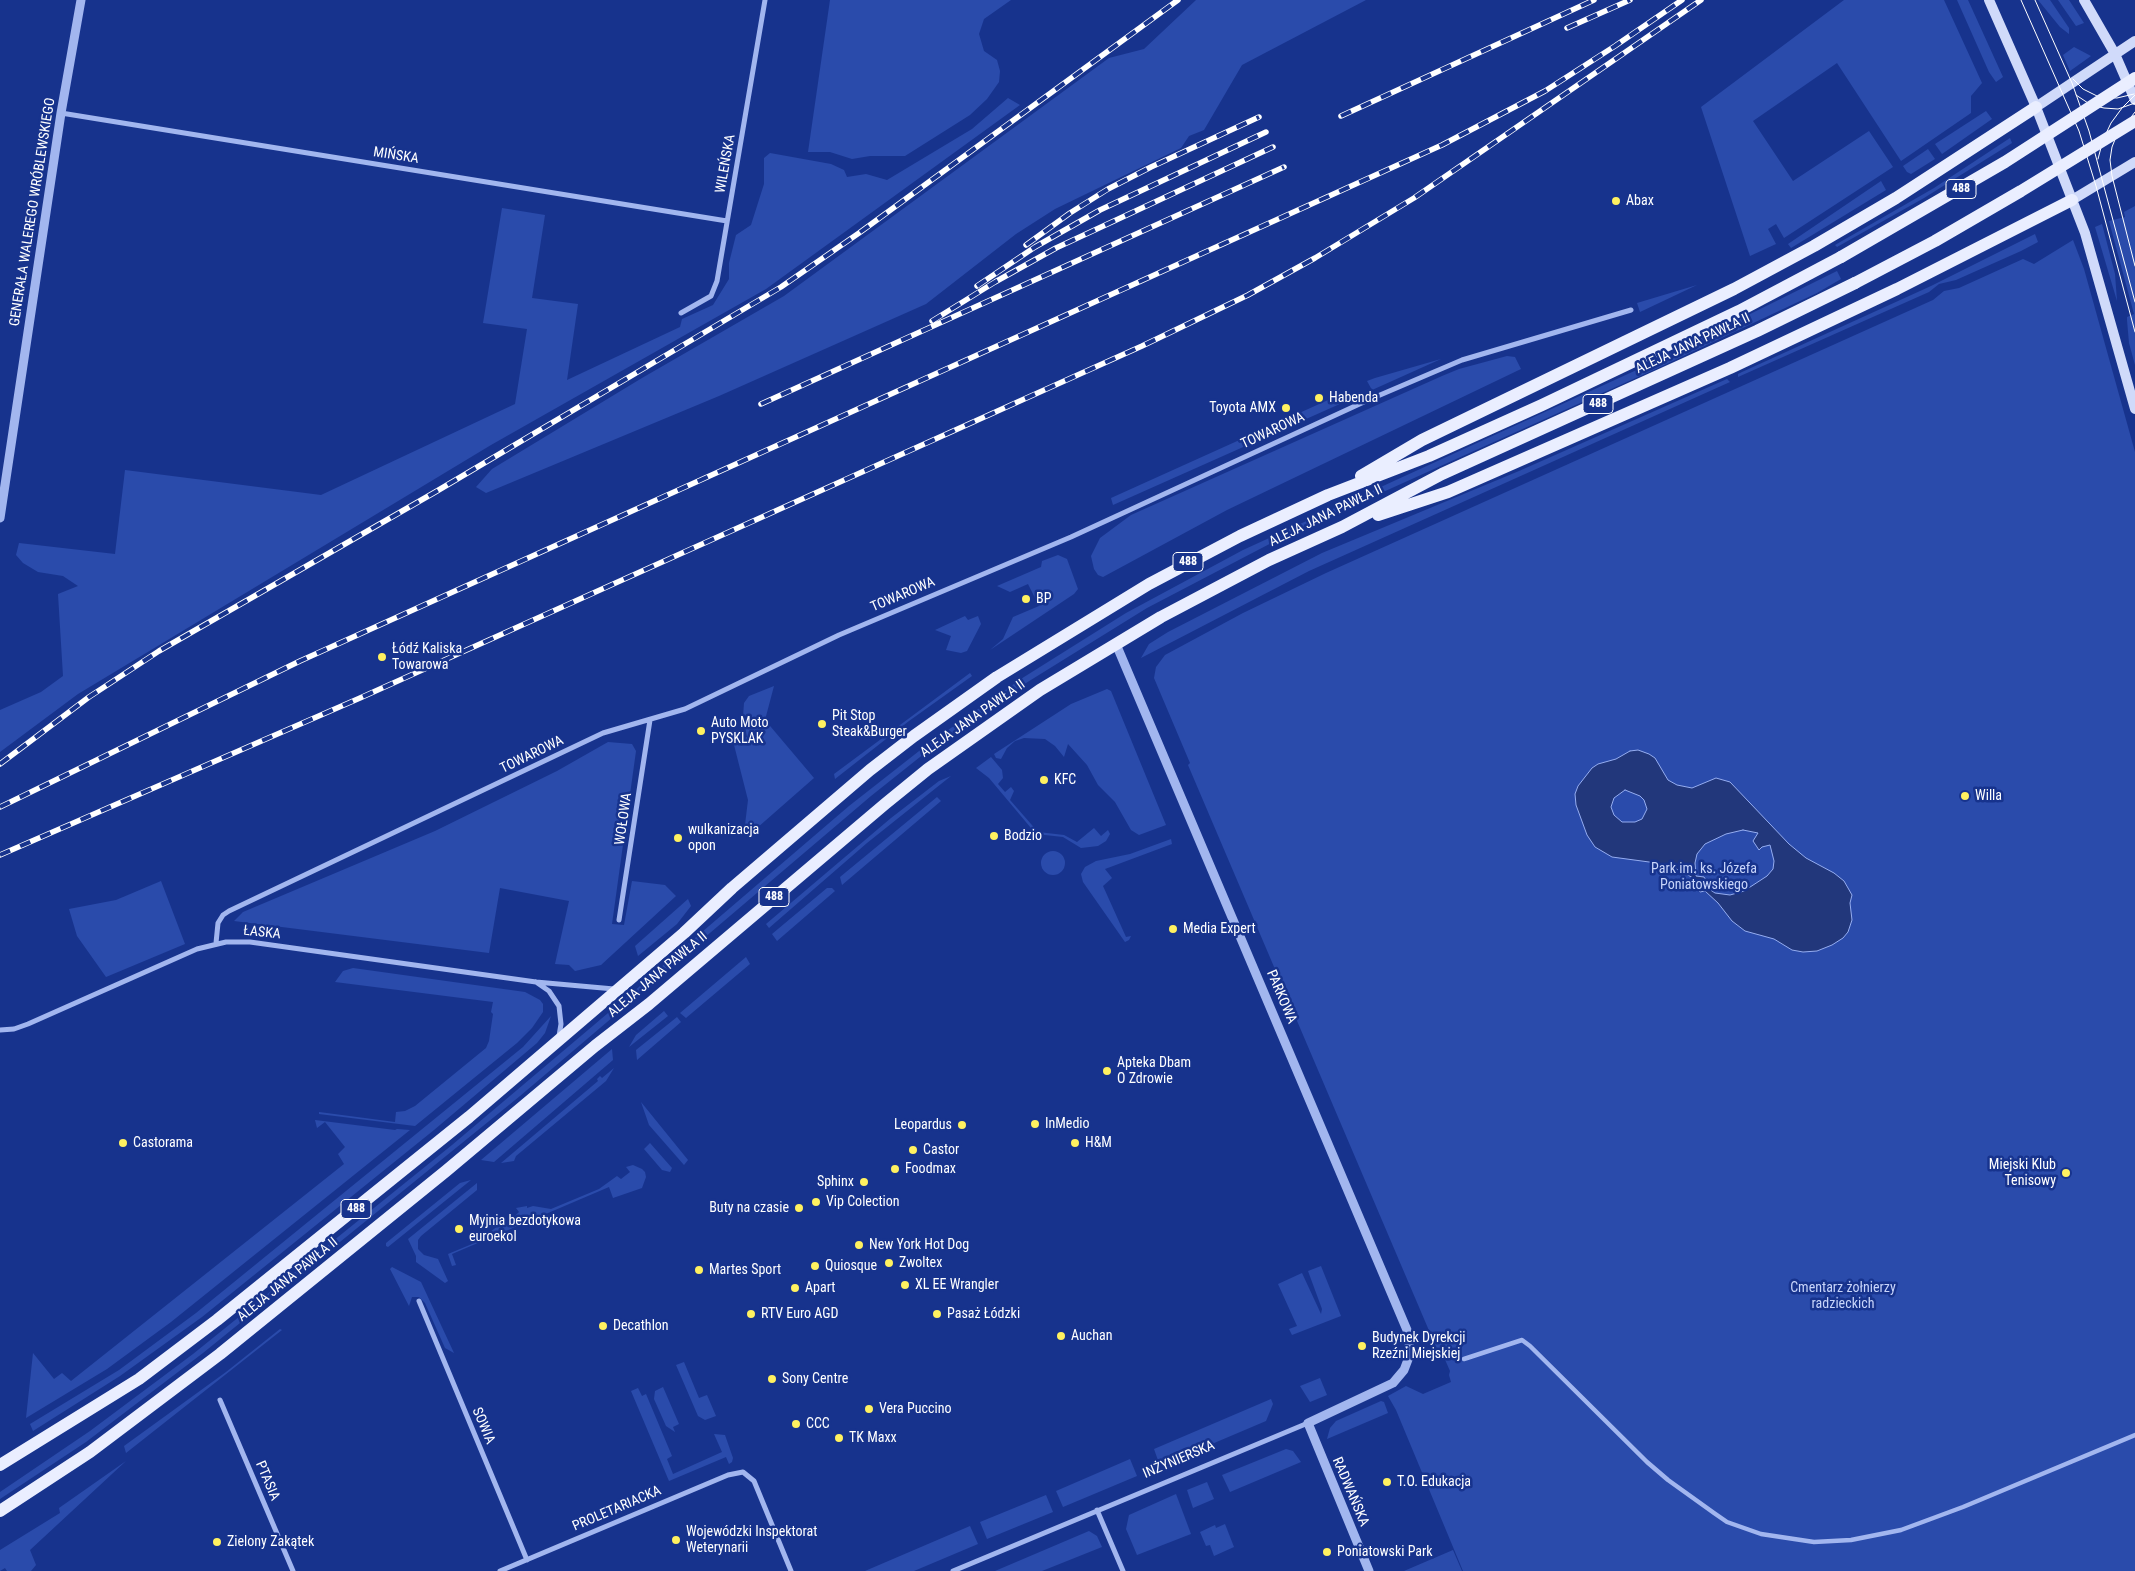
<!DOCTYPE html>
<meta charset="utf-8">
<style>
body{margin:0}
canvas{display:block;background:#17338d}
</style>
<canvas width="2135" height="1571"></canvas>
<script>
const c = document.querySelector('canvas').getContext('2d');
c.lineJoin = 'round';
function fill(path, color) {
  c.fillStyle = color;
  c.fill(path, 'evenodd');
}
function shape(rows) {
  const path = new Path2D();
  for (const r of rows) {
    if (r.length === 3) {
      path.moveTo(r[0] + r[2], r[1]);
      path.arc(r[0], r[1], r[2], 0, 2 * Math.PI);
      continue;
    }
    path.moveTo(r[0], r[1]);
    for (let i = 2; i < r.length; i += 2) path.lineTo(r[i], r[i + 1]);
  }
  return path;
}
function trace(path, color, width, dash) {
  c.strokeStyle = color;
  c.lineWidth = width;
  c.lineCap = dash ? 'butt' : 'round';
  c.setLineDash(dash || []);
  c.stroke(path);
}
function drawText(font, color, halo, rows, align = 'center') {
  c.font = font + ' "Roboto Condensed",sans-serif';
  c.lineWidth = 5;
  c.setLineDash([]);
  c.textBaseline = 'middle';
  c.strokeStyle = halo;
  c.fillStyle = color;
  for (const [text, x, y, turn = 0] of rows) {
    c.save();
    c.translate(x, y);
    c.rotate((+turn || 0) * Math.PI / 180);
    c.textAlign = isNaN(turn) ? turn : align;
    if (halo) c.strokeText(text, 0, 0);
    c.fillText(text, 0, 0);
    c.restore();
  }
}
fill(shape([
 [830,0,1011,0,984,19,979,34,984,51,997,60,1000,71,999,82,987,99,970,115,905,156,870,156,852,159,830,152,808,152],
 [1196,0,1366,0,1242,65,1204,130,1189,136,1181,148,1055,209,1016,234,926,304,719,396,486,493,476,487,492,469,642,378,784,296,1109,58,1144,49],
 [1844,0,1944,0,1982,83,1971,96,1971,113,1901,161,1837,63,1753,121,1793,181,1869,131,1893,167,1784,238,1776,224,1768,229,1776,244,1750,256,1701,107],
 [1957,0,1968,0,2003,77,1996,82,1989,72],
 [2038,0,2050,0,2069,28,2069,34,2060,27],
 [2058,0,2069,0,2084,23,2076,26],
 [2074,47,2091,56,2070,71,2063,55],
 [1008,98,1020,105,766,289,491,445,78,694,0,752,0,710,41,692,63,676,58,594,78,586,63,576,38,572,23,563,16,555,19,543,115,554,125,470,321,495,515,404,527,329,483,323,502,208,545,215,532,298,578,304,567,380,680,327,682,319,713,305,729,279,729,263,736,235,751,225,764,184,764,158,770,153,831,164,844,170,847,177,866,174,887,180,972,129],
 [1986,111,1992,119,1942,154,1935,144],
 [2010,138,2012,143,1924,198,1837,247,1835,245,1934,188],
 [1928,149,1935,159,1911,174,1907,172,1903,166],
 [1881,181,1886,190,1791,248,1788,244],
 [2135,206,2135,365,2129,343,2127,320,2127,317,2134,314,2109,221,2125,217,2124,212],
 [2102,224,2115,274,2117,301,2095,227],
 [2035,234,2038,242,2021,251,1956,280,1939,284,1929,292,1738,377,1738,374,1742,372,1931,286],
 [2073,240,2084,269,2135,452,2135,1571,1463,1571,1396,1410,1388,1396,1406,1386,1423,1394,1451,1382,1449,1375,1450,1371,1443,1355,1439,1354,1188,765,1190,763,1154,678,1156,667,1165,655,1243,613,1326,573,1933,300,1944,291,1959,288,2023,259,2034,264],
 [1837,271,1841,279,1817,293,1660,367,1279,539,1147,608,1026,683,925,753,871,796,657,978,653,974,849,806,928,744,1024,677,1126,613,1243,550,1641,368],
 [1697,285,1640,312,1637,303],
 [1507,356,1515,357,1521,369,1227,510,1103,577,1098,575,1094,569,1091,556,1100,538,1131,515,1442,376,1459,369],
 [1441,359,1372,390,1367,381,1375,378],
 [1727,379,1730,382,1309,571,1141,658,1149,644,1168,632,1322,553,1519,471],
 [1348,391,1349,398,1342,403,1113,505,1111,498],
 [1058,555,1067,559,1078,589,1074,594,990,650,1003,639,1013,617,1039,606,1028,584,1010,592,997,586,1041,567,1042,561],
 [965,616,968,620,978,616,981,624,967,651,961,653,946,650,951,636,935,630],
 [970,673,972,676,909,721,835,779,834,774],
 [774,686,765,720,814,778,749,835,744,833,748,800,733,741,747,737,743,717,744,703,749,696],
 [1107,689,1111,691,1166,825,1139,835,1131,830,1115,802,1098,785,1087,765,1068,744,1064,757,1055,746,1045,739,1024,738,1015,741,1007,748,1001,759,996,758,994,754,1071,704],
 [608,742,632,744,636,751,612,924,624,925,632,881,665,885,676,896,601,965,575,971,569,965,555,964,569,901,500,888,489,953,234,921,243,912,435,831,557,771],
 [991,757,1002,770,1003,778,998,784,1005,792,1011,787,1014,791,1010,800,1038,832,1064,835,1077,842,1094,828,1101,836,1108,830,1110,834,1106,841,1098,846,1081,848,1063,837,1036,834,989,778,976,768],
 [951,776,867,843,769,928,766,924,891,818,939,781],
 [937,797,941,801,842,885,840,877],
 [1171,839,1172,844,1105,869,1112,878,1103,886,1126,937,1131,936,1129,940,1125,942,1083,882,1081,874,1085,867,1096,861,1130,854],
 [1053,863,12],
 [161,881,185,944,106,977,77,936,69,909,116,900],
 [827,888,832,888,835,891,777,941,772,934],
 [688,899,691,906,677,924,638,956,635,946],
 [746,957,750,964,686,1018,680,1013],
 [353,968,525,992,540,1000,543,1004,543,1012,532,1028,517,1043,415,1126,319,1114,319,1112,395,1122,396,1112,405,1111,415,1106,486,1048,489,1041,493,1014,491,1012,493,1002,335,982,343,971],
 [640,986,644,990,640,994,520,1096,203,1353,86,1442,0,1499,0,1492,90,1431,193,1354,452,1145],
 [664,1011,668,1016,629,1047,636,1035],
 [551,1016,545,1033,537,1043,434,1130,202,1317,120,1376,33,1431,30,1424,119,1370,196,1313,523,1047],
 [677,1017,681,1022,637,1060,636,1050],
 [612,1049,613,1060,494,1162,481,1160],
 [614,1068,606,1081,516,1156,514,1161,501,1163,598,1081,597,1079,600,1076,602,1078],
 [641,1102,688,1160,684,1165,649,1125],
 [315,1120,395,1130,397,1129,410,1130,171,1322,107,1369,26,1418,33,1353,54,1379,62,1373,71,1381,344,1164,338,1154,345,1147,325,1122,317,1128],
 [650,1143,672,1168,670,1172,662,1170,644,1149],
 [633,1165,642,1169,645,1172,646,1177,642,1188,613,1198,609,1187,452,1254,456,1265,452,1266,448,1254,472,1244,483,1234,485,1236,499,1225,502,1228,519,1212,516,1208,527,1206,527,1208,533,1206,551,1209,599,1189,617,1176,621,1179,630,1172,626,1167],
 [471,1180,388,1247,386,1246,386,1243,460,1183],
 [477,1183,477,1190,421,1236,418,1240,418,1249,424,1255,438,1259,448,1281,445,1283,416,1262,416,1256,408,1239],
 [1321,1266,1341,1316,1292,1335,1289,1329,1297,1326,1278,1284,1302,1273,1321,1314,1322,1309,1308,1271],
 [392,1267,421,1282,454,1353,445,1348,425,1303,419,1297,412,1297,409,1306,390,1269],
 [280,1329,282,1330,126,1453,124,1446,226,1372],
 [684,1362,699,1398,707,1395,716,1416,705,1420,698,1416,676,1365],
 [1320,1378,1327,1395,1310,1402,1300,1386],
 [663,1387,679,1424,673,1427,675,1432,666,1426,654,1399,655,1391],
 [638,1388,642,1396,646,1394,672,1456,667,1459,673,1474,722,1452,714,1434,725,1435,733,1458,732,1462,729,1464,726,1457,669,1481,631,1391],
 [1271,1399,1273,1404,1266,1421,1160,1466,1154,1449],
 [1381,1401,1384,1402,1388,1413,1327,1439,1330,1428,1336,1421],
 [1286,1449,1293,1451,1301,1462,1230,1492,1222,1475],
 [1130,1459,1137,1476,1063,1507,1056,1491],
 [126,1461,30,1550,36,1565,31,1571,7,1571,5,1568,0,1571,0,1550,60,1513,59,1508],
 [1207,1482,1214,1499,1193,1508,1187,1490],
 [1176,1494,1191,1534,1137,1555,1126,1529,1129,1515],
 [1046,1495,1053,1512,987,1539,980,1522],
 [1225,1524,1234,1547,1214,1556,1210,1545,1206,1546,1200,1532,1215,1525,1216,1528],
 [970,1526,978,1544,914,1571,865,1571],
 [1089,1531,1097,1536,1102,1547,1042,1571,995,1571],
 [1453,1550,1462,1571,1404,1571]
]), '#2a4bab');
const water = shape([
 [1630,751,1638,750,1649,754,1655,758,1668,780,1677,785,1692,788,1716,778,1730,782,1789,844,1806,858,1834,873,1844,881,1852,895,1850,903,1852,920,1848,932,1843,938,1832,945,1817,951,1803,952,1792,950,1774,939,1745,931,1732,921,1718,903,1705,891,1700,892,1697,889,1692,883,1693,878,1681,871,1664,864,1612,857,1595,847,1587,835,1576,805,1575,794,1578,786,1592,768,1598,764,1616,759,1630,751],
 [1625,790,1640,796,1644,800,1647,809,1642,819,1635,822,1622,822,1614,815,1611,807,1614,798,1625,790],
 [1743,830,1758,833,1753,841,1759,850,1762,847,1770,845,1774,861,1773,869,1767,876,1744,891,1730,895,1715,893,1706,887,1707,882,1704,877,1696,876,1695,863,1697,854,1705,844,1726,834,1743,830]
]);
fill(water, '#22377b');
trace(water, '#95adf1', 1);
trace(shape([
 [1464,1359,1522,1340,1530,1346,1647,1462,1668,1480,1714,1513,1727,1522,1761,1534,1814,1542,1851,1540,1901,1530,1963,1507,2135,1435]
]), '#a2b6ef', 4.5);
trace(shape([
 [61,113,727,221],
 [681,313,711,296,717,281,765,0],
 [619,920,650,720],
 [216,943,218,923,223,915,229,911,603,733,685,709,839,635,1071,537,1366,401,1462,360,1631,310],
 [536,982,549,991,559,1006,561,1024,559,1036],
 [0,1030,14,1029,28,1024,197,949,226,942,250,942,536,982,614,989],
 [419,1301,527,1560],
 [220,1400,293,1571],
 [1097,1510,1123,1571],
 [500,1571,728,1475,743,1472,754,1481,791,1571],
 [953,1571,1308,1423]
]), '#a2b6ef', 5);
trace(shape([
 [0,518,61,113,81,0],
 [1116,644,1407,1330,1410,1349,1409,1357,1404,1370,1393,1383,1308,1423,1369,1571]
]), '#a2b6ef', 9);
trace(shape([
 [1989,0,2036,107,2085,233,2135,409],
 [2084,0,2115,54,2135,100],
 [2036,107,2135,41],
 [2072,200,2135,162]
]), '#d0dafa', 10);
trace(shape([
 [1361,476,1422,440,1734,289,1814,246,1896,198,2036,107],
 [1378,515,1448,492,1730,368,1897,289,2072,200],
 [0,1465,139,1379,217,1320,469,1117,684,933,732,888,870,770,914,736,997,677,1149,584,1240,536,1328,495,1429,456,1542,405,1739,311,1841,257],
 [0,1511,90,1452,220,1354,446,1171,595,1046,649,1004,885,804,928,769,1040,690,1161,617,1269,560,1342,527,1442,474,1757,331,1855,283]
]), '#eaeeff', 12);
trace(shape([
 [2021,0,2079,131,2096,186,2135,332],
 [2035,0,2072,83,2089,131,2135,302],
 [2073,79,2083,89,2099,97,2117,98,2134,94],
 [2076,95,2091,105,2104,108,2118,109,2135,103],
 [2135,112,2116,137,2112,147,2110,160,2112,176,2135,266],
 [2098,159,2103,140,2111,123,2122,108,2135,95]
]), '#fff', 1);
const rail = shape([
 [1567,28,1630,0],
 [1341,116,1594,0],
 [1026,245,1070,213,1108,189,1151,167,1259,117],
 [977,286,1035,247,1100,210,1266,132],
 [932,321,995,282,1056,248,1273,147],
 [761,404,1284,167],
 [0,764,89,697,159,651,437,491,781,287,859,233,1178,0],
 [0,807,300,661,1442,145,1545,91,1615,46,1682,0],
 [0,855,360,698,1142,346,1248,295,1315,258,1414,198,1701,0]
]);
trace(rail, '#fff', 5.5);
trace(rail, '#17338d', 4, [11]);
trace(shape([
 [1841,257,2005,162,2135,78],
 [1855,283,1935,241,2021,191,2135,121]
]), '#eaeeff', 12);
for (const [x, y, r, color] of [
 [1616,201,5,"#fff160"],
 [1319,398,5,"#fff160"],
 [1286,408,5,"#fff160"],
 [1026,599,5,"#fff160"],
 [382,657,5,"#fff160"],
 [822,724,5,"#fff160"],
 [701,731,5,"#fff160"],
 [1044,780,5,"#fff160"],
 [1965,796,5,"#fff160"],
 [994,836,5,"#fff160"],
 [678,838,5,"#fff160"],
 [1173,929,5,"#fff160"],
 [1107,1071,5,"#fff160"],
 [1035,1124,5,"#fff160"],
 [962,1125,5,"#fff160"],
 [123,1143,5,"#fff160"],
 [1075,1143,5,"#fff160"],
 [913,1150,5,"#fff160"],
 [895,1169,5,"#fff160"],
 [2066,1173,5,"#fff160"],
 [864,1182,5,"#fff160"],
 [816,1202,5,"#fff160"],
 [799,1208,5,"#fff160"],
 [459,1229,5,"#fff160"],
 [859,1245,5,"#fff160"],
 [889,1263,5,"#fff160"],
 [815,1266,5,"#fff160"],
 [699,1270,5,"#fff160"],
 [905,1285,5,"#fff160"],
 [795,1288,5,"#fff160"],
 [751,1314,5,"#fff160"],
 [937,1314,5,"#fff160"],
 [603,1326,5,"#fff160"],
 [1061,1336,5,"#fff160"],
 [1362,1346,5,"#fff160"],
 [772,1379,5,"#fff160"],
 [869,1409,5,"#fff160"],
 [796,1424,5,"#fff160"],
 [839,1438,5,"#fff160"],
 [1387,1482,5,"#fff160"],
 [676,1540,5,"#fff160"],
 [217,1542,5,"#fff160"],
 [1327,1552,5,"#fff160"]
]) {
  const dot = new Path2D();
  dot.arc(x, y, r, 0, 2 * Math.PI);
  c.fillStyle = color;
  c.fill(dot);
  trace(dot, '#17338d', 2);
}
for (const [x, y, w] of [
 [1961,189,30],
 [1598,404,30],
 [1188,562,30],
 [774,897,30],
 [356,1209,30]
]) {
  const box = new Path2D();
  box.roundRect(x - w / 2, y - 9.5, w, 19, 4);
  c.fillStyle = '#17338d';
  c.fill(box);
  trace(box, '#fff', 1);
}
drawText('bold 12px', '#fff', null, [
 ["488",1961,189],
 ["488",1598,404],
 ["488",1188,562],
 ["488",774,897],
 ["488",356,1209]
]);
drawText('14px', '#fff', '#17338d', [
 ["MIŃSKA",396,156,9],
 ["WILEŃSKA",726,164,-80],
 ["GENERAŁA WALEREGO WRÓBLEWSKIEGO",33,212,-81],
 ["ALEJA JANA PAWŁA II",1693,344,-25],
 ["TOWAROWA",1273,431,-25],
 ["ALEJA JANA PAWŁA II",1326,516,-26],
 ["TOWAROWA",903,595,-23],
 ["ALEJA JANA PAWŁA II",973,719,-35],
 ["TOWAROWA",532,755,-26],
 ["WOŁOWA",624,819,-82],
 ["ŁASKA",262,933,6],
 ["ALEJA JANA PAWŁA II",658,975,-40],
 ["PARKOWA",1281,997,67],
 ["ALEJA JANA PAWŁA II",288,1280,-39],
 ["SOWIA",483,1426,67],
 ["INŻYNIERSKA",1179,1460,-23],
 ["PTASIA",267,1481,67],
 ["RADWAŃSKA",1350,1492,67],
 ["PROLETARIACKA",617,1509,-23]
]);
drawText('14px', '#fff', '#17338d', [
 ["Abax",1626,201],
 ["Habenda",1329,398],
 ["Toyota AMX",1276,408,"right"],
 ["BP",1036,599],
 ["Łódź Kaliska",392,649],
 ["Towarowa",392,665],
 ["Pit Stop",832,716],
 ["Steak&Burger",832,732],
 ["Auto Moto",711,723],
 ["PYSKLAK",711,739],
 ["KFC",1054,780],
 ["Willa",1975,796],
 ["wulkanizacja",688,830],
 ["opon",688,846],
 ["Bodzio",1004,836],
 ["Media Expert",1183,929],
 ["Apteka Dbam",1117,1063],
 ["O Zdrowie",1117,1079],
 ["InMedio",1045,1124],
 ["Leopardus",952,1125,"right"],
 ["Castorama",133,1143],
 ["H&M",1085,1143],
 ["Castor",923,1150],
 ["Miejski Klub",2056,1165,"right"],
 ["Tenisowy",2056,1181,"right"],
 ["Foodmax",905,1169],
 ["Sphinx",854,1182,"right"],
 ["Vip Colection",826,1202],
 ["Buty na czasie",789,1208,"right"],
 ["Myjnia bezdotykowa",469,1221],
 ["euroekol",469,1237],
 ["New York Hot Dog",869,1245],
 ["Zwoltex",899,1263],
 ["Quiosque",825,1266],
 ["Martes Sport",709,1270],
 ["XL EE Wrangler",915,1285],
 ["Apart",805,1288],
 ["RTV Euro AGD",761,1314],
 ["Pasaż Łódzki",947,1314],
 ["Decathlon",613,1326],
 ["Auchan",1071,1336],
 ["Budynek Dyrekcji",1372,1338],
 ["Rzeźni Miejskiej",1372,1354],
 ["Sony Centre",782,1379],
 ["Vera Puccino",879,1409],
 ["CCC",806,1424],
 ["TK Maxx",849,1438],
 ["T.O. Edukacja",1397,1482],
 ["Wojewódzki Inspektorat",686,1532],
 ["Weterynarii",686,1548],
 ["Zielony Zakątek",227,1542],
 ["Poniatowski Park",1337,1552]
], 'left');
drawText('14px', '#c8d5fb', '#17338d', [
 ["Park im. ks. Józefa",1704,869],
 ["Poniatowskiego",1704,885],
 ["Cmentarz żołnierzy",1843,1288],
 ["radzieckich",1843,1304]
]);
</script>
